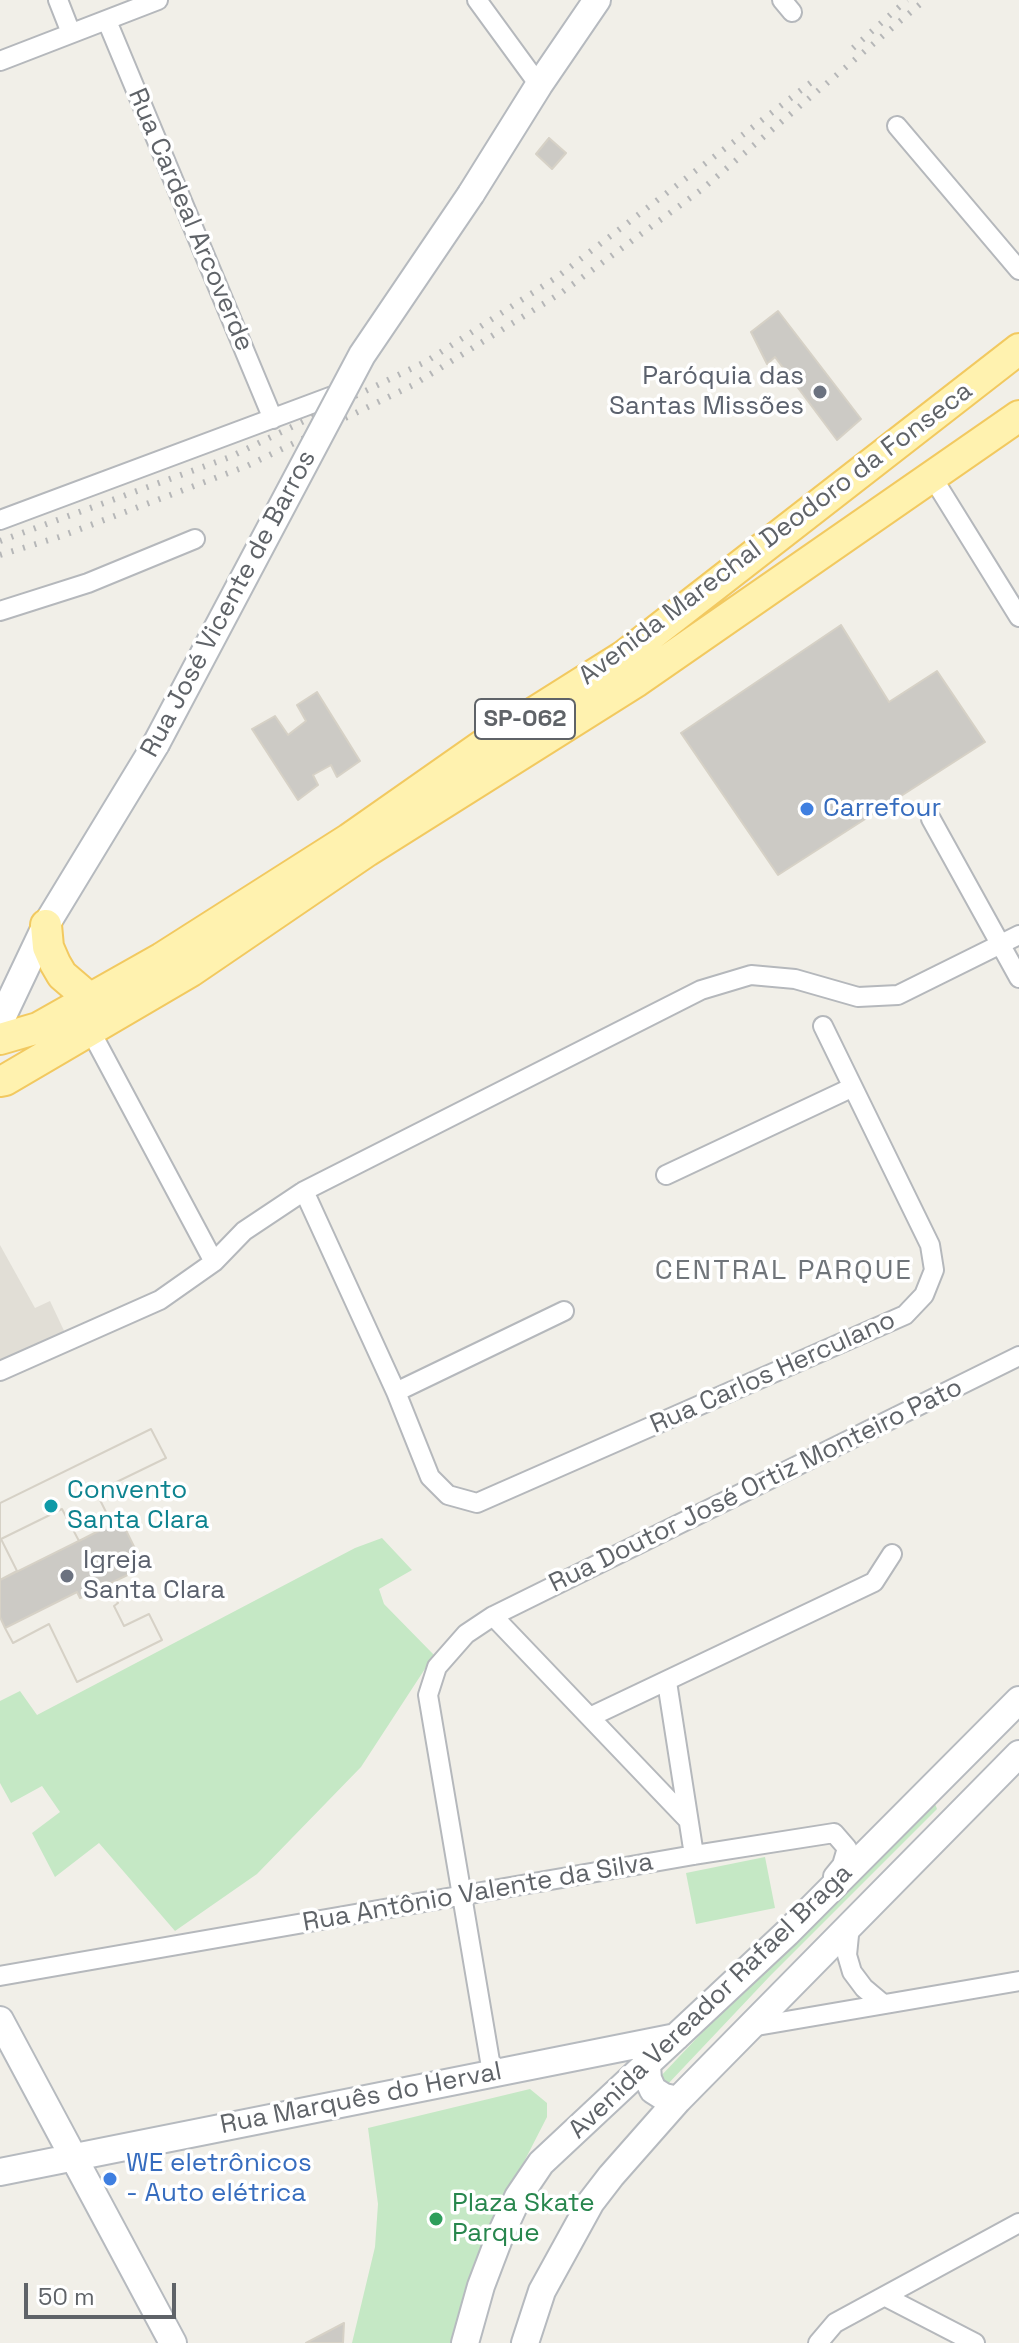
<!DOCTYPE html>
<meta charset="utf-8">
<style>
body{margin:0}
#map{position:relative;width:1019px;height:2343px;overflow:hidden;background:#f1efe8;font-family:"Space Grotesk",sans-serif}
canvas{display:block}
.scale{position:absolute;left:24px;top:2283px;width:152px;height:36px;box-sizing:border-box;border:4px solid #5f6368;border-top:0;padding-left:10px;font-size:24px;line-height:28px;white-space:nowrap;color:#5f6368;-webkit-text-stroke:6px #fff;paint-order:stroke}
</style>
<div id="map">
<canvas width="1019" height="2343"></canvas>
<div class="scale">50 m</div>
</div>
<script>
const c = document.querySelector('canvas').getContext('2d');
c.lineJoin = 'round';
function fill(path, color) {
  c.fillStyle = color;
  c.fill(path, 'evenodd');
}
function shape(rows) {
  const path = new Path2D();
  for (const r of rows) {
    path.moveTo(r[0], r[1]);
    for (let i = 2; i < r.length; i += 2) path.lineTo(r[i], r[i + 1]);
  }
  return path;
}
function trace(path, color, width, dash) {
  c.strokeStyle = color;
  c.lineWidth = width;
  c.lineCap = dash ? 'butt' : 'round';
  c.setLineDash(dash || []);
  c.stroke(path);
}
function drawText(font, color, halo, rows, align = 'center') {
  c.font = font + ' "Space Grotesk",sans-serif';
  c.lineWidth = 7;
  c.setLineDash([]);
  c.textBaseline = 'middle';
  c.strokeStyle = halo;
  c.fillStyle = color;
  for (const [text, x, y, turn = 0] of rows) {
    c.save();
    c.translate(x, y);
    c.rotate((+turn || 0) * Math.PI / 180);
    c.textAlign = isNaN(turn) ? turn : align;
    if (halo) c.strokeText(text, 0, 0);
    c.fillText(text, 0, 0);
    c.restore();
  }
}
fill(shape([
 [0,1245,35,1308,50,1301,67,1337,0,1366]
]), '#e1ded6');
fill(shape([
 [382,1538,412,1570,379,1589,384,1604,434,1655,361,1767,257,1874,175,1931,99,1843,55,1877,32,1833,60,1812,42,1786,11,1803,0,1783,0,1701,20,1691,37,1715,355,1548],
 [934,1801,937,1809,770,1976,667,2085,662,2083,660,2077,797,1932],
 [765,1857,775,1908,696,1924,686,1873],
 [530,2089,547,2103,547,2117,487,2234,452,2343,352,2343,375,2247,378,2204,368,2128]
]), '#c5e8c5');
const building = shape([
 [549,138,566,153,552,169,536,154,549,138],
 [778,311,861,419,837,440,775,357,767,364,751,332,778,311],
 [841,625,889,702,937,671,985,742,778,875,681,733,841,625],
 [317,692,360,761,337,777,331,765,313,775,318,785,298,800,252,729,275,716,288,735,306,721,297,705,317,692],
 [151,1429,166,1458,96,1492,112,1524,79,1541,62,1509,1,1539,17,1571,0,1580,0,1503,151,1429],
 [151,1429,166,1458,96,1492,112,1524,79,1541,62,1509,1,1539,17,1571,0,1580,0,1503,151,1429],
 [121,1520,144,1567,80,1598,77,1592,5,1628,0,1617,0,1580,121,1520],
 [109,1584,118,1603,114,1606,124,1626,149,1614,162,1640,77,1682,49,1624,13,1643,5,1628,77,1592,80,1598,109,1584],
 [109,1584,118,1603,114,1606,124,1626,149,1614,162,1640,77,1682,49,1624,13,1643,5,1628,77,1592,80,1598,109,1584],
 [344,2323,343,2343,306,2343,344,2323]
]);
fill(building, '#cccac5');
trace(building, '#d6d1c6', 2);
const minor = shape([
 [58,0,71,33],
 [477,0,539,85],
 [782,0,792,12],
 [107,21,273,419],
 [0,61,158,0],
 [897,126,1019,270],
 [931,475,1019,617],
 [0,520,346,391],
 [0,611,88,583,195,539],
 [931,819,1019,978],
 [90,1030,214,1262],
 [666,1175,851,1088],
 [304,1191,396,1392,430,1477,448,1495,477,1503,905,1315,924,1295,934,1270,930,1245,823,1026],
 [0,1371,160,1300,214,1262,244,1231,304,1191,701,990,751,975,795,979,858,997,898,995,1019,935],
 [396,1392,564,1311],
 [493,1616,688,1820],
 [667,1682,694,1855],
 [590,1717,874,1582,892,1554],
 [850,1925,847,1955,852,1972,864,1988,883,2004],
 [0,1976,694,1855,834,1833,847,1848,842,1865,833,1876],
 [751,2027,1019,1981],
 [492,2073,428,1695,437,1667,466,1634,493,1616,1019,1356],
 [886,2297,975,2343],
 [818,2343,835,2323,1019,2223]
]);
const secondary = shape([
 [471,194,539,85,597,0],
 [0,1022,46,925,156,744],
 [0,2020,173,2343],
 [647,2066,648,2079,653,2090,664,2097,678,2100],
 [0,2172,676,2037],
 [465,2343,481,2286,500,2236,518,2197,541,2163,787,1933,1019,1700],
 [525,2343,542,2291,591,2202,611,2176,678,2100,1019,1754]
]);
const primary = shape([
 [46,925,48,947,55,963,62,975,90,999,90,1016],
 [0,1039,38,1028,162,958,349,839,486,743,624,656,1019,349],
 [0,1081,5,1080,191,971,367,851,637,681,1019,416]
]);
trace(minor, '#b5b8bc', 22);
trace(secondary, '#b6babf', 30);
trace(primary, '#f2c960', 34);
trace(minor, '#fff', 18);
trace(secondary, '#fff', 26);
trace(primary, '#fff2af', 30);
trace(shape([
 [853,48,907,0],
 [0,541,230,457,427,361,557,277,813,81],
 [0,555,59,537,247,466,413,385,561,293,701,190,925,0]
]), '#b6b7b8', 6, [2, 10]);
const secondaryBridge = shape([
 [156,744,362,355,471,194]
]);
trace(secondaryBridge, '#b6babf', 30, []);
trace(secondaryBridge, '#fff', 26);
for (const [x, y, r, color] of [
 [820,392,8,"#6b7280"],
 [807,809,8,"#3f7fe0"],
 [51,1506,8,"#0f9aa8"],
 [67,1576,8,"#6b7280"],
 [110,2179,8,"#3f7fe0"],
 [436,2219,8,"#2e9e5b"]
]) {
  const dot = new Path2D();
  dot.arc(x, y, r, 0, 2 * Math.PI);
  c.fillStyle = color;
  c.fill(dot);
  trace(dot, '#fff', 3);
}
for (const [x, y, w] of [
 [525,719,100]
]) {
  const box = new Path2D();
  box.roundRect(x - w / 2, y - 20, w, 40, 6);
  c.fillStyle = '#fff';
  c.fill(box);
  trace(box, '#5f6368', 2);
}
drawText('bold 24px', '#5f6368', null, [
 ["SP-062",525,719]
]);
drawText('26px', '#5f6368', '#fff', [
 ["Rua Cardeal Arcoverde",190,220,67],
 ["Avenida Marechal Deodoro da Fonseca",776,534,-37],
 ["Rua José Vicente de Barros",229,604,-62],
 ["Rua Carlos Herculano",773,1373,-24],
 ["Rua Doutor José Ortiz Monteiro Pato",756,1486,-26],
 ["Rua Antônio Valente da Silva",478,1893,-10],
 ["Avenida Vereador Rafael Braga",711,2002,-44],
 ["Rua Marquês do Herval",361,2099,-11]
]);
drawText('26px', '#5b616d', '#fff', [
 ["Paróquia das",804,377],
 ["Santas Missões",804,407],
 ["Igreja",83,1561,"left"],
 ["Santa Clara",83,1591,"left"]
], 'right');
drawText('26px', '#366cbe', '#fff', [
 ["Carrefour",823,809],
 ["WE eletrônicos",126,2164],
 ["- Auto elétrica",126,2194]
], 'left');
drawText('26px', '#0d838f', '#fff', [
 ["Convento",67,1491],
 ["Santa Clara",67,1521]
], 'left');
drawText('26px', '#27864d', '#fff', [
 ["Plaza Skate",452,2204],
 ["Parque",452,2234]
], 'left');
c.letterSpacing = '2px';
drawText('28px', '#70757a', '#fff', [
 ["CENTRAL PARQUE",784,1271]
]);
c.letterSpacing = '0px';
</script>
